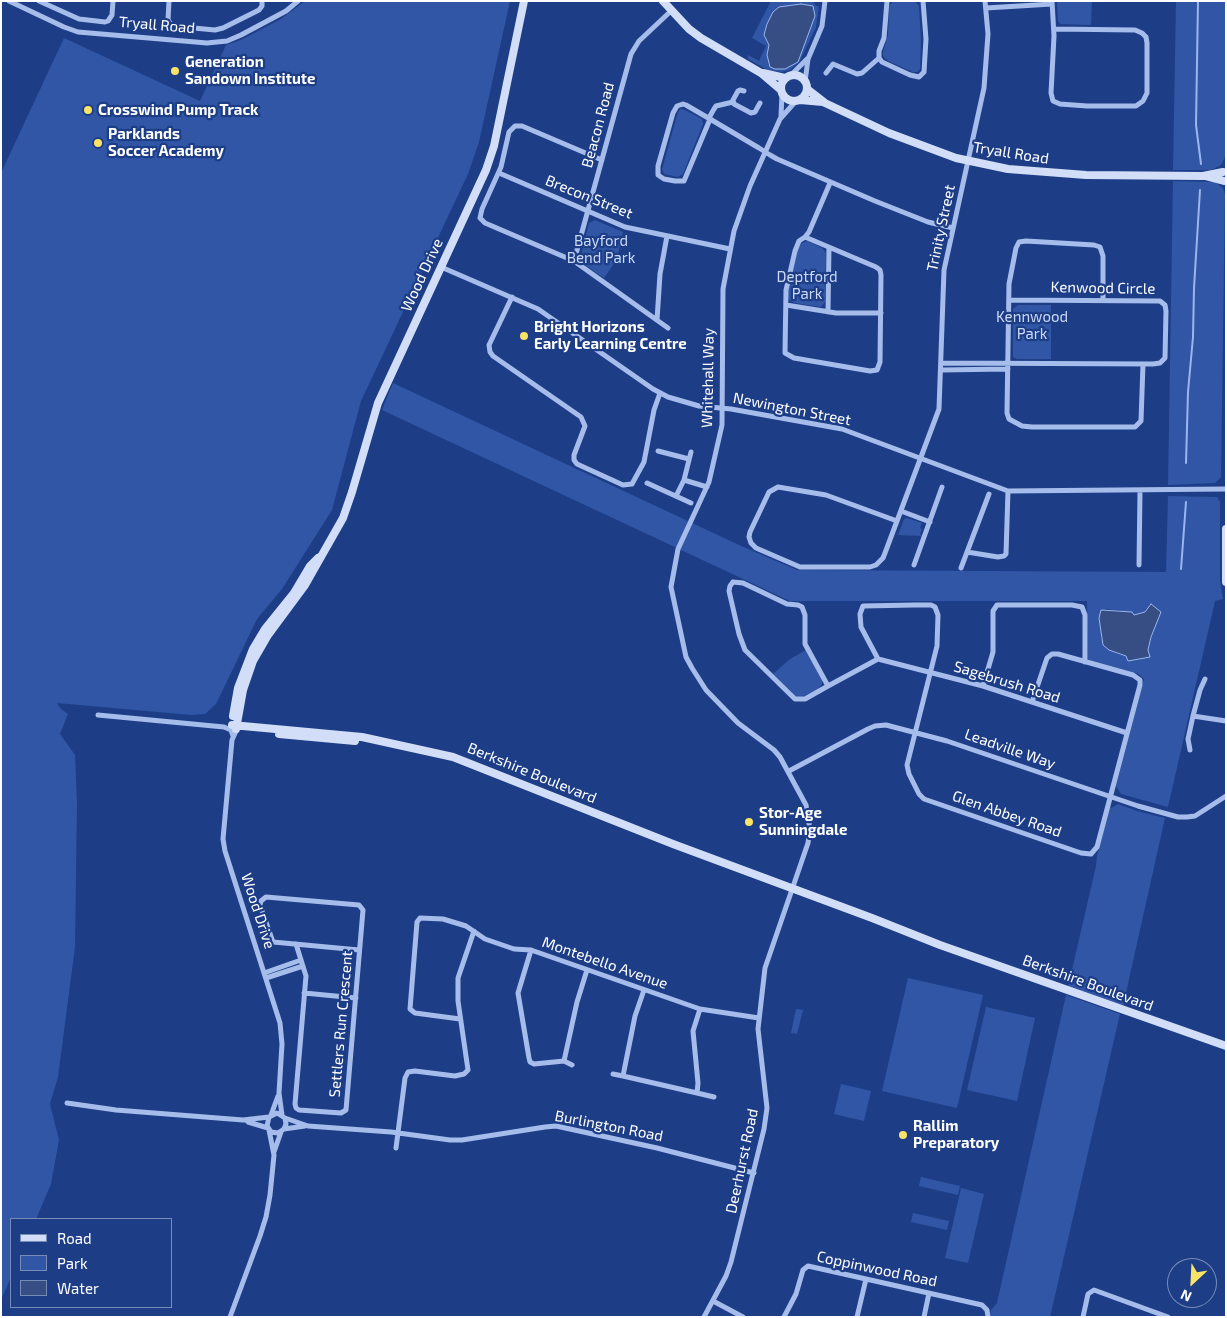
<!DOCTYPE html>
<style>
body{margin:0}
#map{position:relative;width:1227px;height:1318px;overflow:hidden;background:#1d3e87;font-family:"Exo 2",sans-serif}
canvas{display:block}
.frame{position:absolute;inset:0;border:2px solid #fff;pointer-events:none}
.legend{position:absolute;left:10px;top:1218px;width:162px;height:90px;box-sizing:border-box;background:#1d3e87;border:1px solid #778bb7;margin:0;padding:6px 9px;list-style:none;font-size:15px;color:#fff}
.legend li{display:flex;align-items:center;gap:10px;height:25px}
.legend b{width:25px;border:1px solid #778bb7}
.north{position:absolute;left:1167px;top:1258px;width:50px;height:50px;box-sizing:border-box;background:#1d3e87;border:1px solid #778bb7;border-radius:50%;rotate:205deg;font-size:14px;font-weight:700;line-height:20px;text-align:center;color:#fff}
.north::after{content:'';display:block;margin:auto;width:18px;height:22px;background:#fae365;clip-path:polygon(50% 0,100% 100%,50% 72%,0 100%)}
</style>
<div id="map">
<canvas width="1227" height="1318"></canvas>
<div class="frame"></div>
<ul class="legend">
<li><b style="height:6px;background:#d2def8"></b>Road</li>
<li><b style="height:14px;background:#3156a5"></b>Park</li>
<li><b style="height:14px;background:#374e85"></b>Water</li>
</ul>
<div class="north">N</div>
</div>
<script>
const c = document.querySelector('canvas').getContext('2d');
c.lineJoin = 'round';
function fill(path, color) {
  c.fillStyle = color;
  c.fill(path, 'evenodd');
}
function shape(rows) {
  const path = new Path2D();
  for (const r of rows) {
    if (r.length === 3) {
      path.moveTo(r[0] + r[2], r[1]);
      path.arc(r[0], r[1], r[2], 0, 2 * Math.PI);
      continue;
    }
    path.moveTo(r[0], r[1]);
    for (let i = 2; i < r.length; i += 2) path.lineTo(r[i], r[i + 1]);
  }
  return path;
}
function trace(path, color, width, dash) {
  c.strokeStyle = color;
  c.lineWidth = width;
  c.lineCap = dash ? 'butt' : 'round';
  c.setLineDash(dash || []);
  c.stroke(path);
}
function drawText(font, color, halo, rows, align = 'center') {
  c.font = font + ' "Exo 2",sans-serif';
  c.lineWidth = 4.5;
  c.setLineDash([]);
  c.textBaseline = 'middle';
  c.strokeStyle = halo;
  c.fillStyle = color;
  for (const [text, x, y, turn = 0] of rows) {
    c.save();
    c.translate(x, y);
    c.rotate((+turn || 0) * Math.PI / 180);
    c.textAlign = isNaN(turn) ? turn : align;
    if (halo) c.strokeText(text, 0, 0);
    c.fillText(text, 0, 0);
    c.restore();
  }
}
fill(shape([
 [305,1,510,1,479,142,468,174,361,401,332,510,282,589,257,619,216,704,205,714,191,715,57,703,61,709,68,714,60,734,75,755,77,803,75,947,58,1077,50,1104,59,1140,51,1184,36,1219,11,1219,11,1277,1,1300,1,173,64,38,200,101,226,45,241,40,281,19],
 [771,1,813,1,816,6,819,6,816,27,800,61,790,70,781,72,768,70,748,59,748,55,759,61,766,46,752,38],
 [893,1,915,1,919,6,921,42,920,69,917,72,913,72,888,61,883,56,883,52,888,35,889,10,890,5],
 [1057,1,1092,1,1091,25,1060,24,1058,21],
 [1176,1,1226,1,1226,155,1221,165,1211,170,1173,170],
 [681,109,685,110,702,119,703,124,683,174,678,177,664,174,662,169,678,112],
 [1173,181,1215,182,1223,188,1225,195,1221,477,1215,483,1168,485],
 [595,220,623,232,617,259,604,278,582,263,580,259,589,223],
 [807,241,822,248,826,253,825,302,821,307,794,303,788,299,788,288,797,250,802,243],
 [1018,305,1051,305,1051,359,1017,359,1013,357,1013,309],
 [393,383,739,545,797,570,1166,572,1168,496,1217,497,1220,502,1220,581,1223,599,1215,601,1168,807,1121,794,1116,786,1144,679,1139,674,1091,661,1088,659,1087,601,790,601,382,410],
 [1151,605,1161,612,1154,626,1148,650,1126,656,1116,653,1101,638,1105,609,1132,612,1133,615,1145,612],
 [907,518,922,523,920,528,922,529,920,534,922,536,898,535,904,519],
 [806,650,822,680,822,684,819,688,804,696,797,697,773,674,790,659],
 [1118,804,1137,811,1165,818,1123,1006,1068,987,1096,866,1097,856,1109,810,1110,807,1111,808],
 [908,978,983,995,957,1108,882,1091],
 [1066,995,1120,1014,1050,1317,990,1317,991,1310,997,1303],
 [986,1007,1035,1018,1017,1101,967,1090],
 [796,1009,803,1010,797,1034,791,1033],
 [841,1084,871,1091,864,1121,834,1114],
 [921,1177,960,1186,958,1195,919,1186],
 [961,1188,984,1194,968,1263,945,1258],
 [913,1213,949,1221,947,1230,911,1222]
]), '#3156a5');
const water = shape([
 [801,4,813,6,815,16,798,62,785,69,775,69,770,67,767,55,769,45,764,35,767,24,773,12,779,7,801,4],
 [1151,604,1161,612,1151,637,1148,650,1150,657,1128,661,1126,656,1109,650,1103,645,1099,618,1101,610,1132,612,1134,615,1145,612,1151,604]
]);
fill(water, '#374e85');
trace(water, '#9ab6ed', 1);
trace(shape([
 [1198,1,1196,125,1201,164],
 [1186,463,1188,392,1193,337,1194,288,1200,190],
 [1181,569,1186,502]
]), '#9ab6ed', 2);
trace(shape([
 [9,1,64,27,78,32,207,43,227,41,241,35,286,11,298,1],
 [39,1,79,19,105,22,108,21,112,15,113,1],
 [169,1,168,20,172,26,215,30,223,28,259,10,262,6,262,1],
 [887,1,884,38,879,51,879,58,882,62,910,75,919,77,924,72,926,39,923,1],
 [1052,1,1054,36,1051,93,1053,101,1060,104,1087,106,1136,106,1143,101,1147,93,1147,43,1146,37,1142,33,1135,30,1054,29],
 [986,8,1052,4],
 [826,73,833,64,857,74,862,73,879,58],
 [791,75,807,59],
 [805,82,808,59,822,26,825,1],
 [744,91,740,90,738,91,733,100,734,104,751,113,755,112,760,103],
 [733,102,716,106,714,109,710,116,710,119,708,124,684,181,675,181,664,179,658,175,658,166,673,113,677,106,683,104,686,105,710,119,759,148,770,155,777,159,875,201,928,222,953,228],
 [781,116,782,94],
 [602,160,522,126,515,126,509,132,501,167,482,209,480,218,485,223,574,261,668,328],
 [499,173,625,227,730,249],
 [805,237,876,267,880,270,881,275,880,362,877,370,870,371,794,358,785,353,786,290,795,251,799,241,805,237],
 [805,237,809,232,830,183],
 [574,261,631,54,639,41,672,10],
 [441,267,538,309,653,389,668,397,699,406,731,409,842,429,1008,491,1226,489],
 [512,297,489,345,490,352,493,356,581,417,585,426,574,455,574,460,577,464,623,485,632,484,644,462,654,410,660,393],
 [1103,300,1103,256,1100,247,1094,245,1026,241,1019,242,1016,248,1009,284,1007,413,1009,419,1022,426,1032,427,1135,427,1141,421,1143,364],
 [786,305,836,313,881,313],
 [828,312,829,247],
 [657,320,660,274,667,236],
 [941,363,1153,364,1160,363,1165,358,1166,311,1165,305,1160,301,1009,300],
 [941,370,1008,369],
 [658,451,689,459],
 [684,480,707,487],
 [647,483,691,503],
 [676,496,684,480,691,452],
 [901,511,930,522],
 [897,521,826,495,778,487,769,492,750,532,749,537,751,543,756,548,800,567,870,567,876,565,883,558,885,553,939,409,944,270,984,88,988,34,985,1],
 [967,552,998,557,1004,556,1006,554,1008,491],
 [914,565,942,487],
 [1139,565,1140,491],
 [961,568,989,494],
 [733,582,743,583,787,604,798,605,802,607,805,615,805,644,828,686,805,699,795,699,745,650,739,634,729,591,730,586,733,582],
 [878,659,861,627,860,614,863,606,914,605,931,605,935,607,938,615,937,646,907,765,909,774,919,794,924,799,1081,853,1091,854,1097,847,1140,685,1140,680,1133,675,1058,654,1052,654,1047,658,1032,702],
 [878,659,983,686,1127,733],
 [828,686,878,659],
 [983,686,993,652,993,611,997,605,1072,605,1082,607,1085,615,1085,662],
 [98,715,224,727,231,730,233,736],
 [1193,716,1226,721],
 [236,731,232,740,223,839,225,851,280,1023,282,1044,279,1093,282,1115],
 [1190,750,1188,739,1193,716,1200,690,1205,679],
 [789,771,868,729,875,726,886,725,947,741,1138,806,1178,817,1187,817,1195,816,1226,796],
 [296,944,306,976,295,1104,296,1108,299,1110,341,1113,346,1110,363,910,359,905,266,897,261,901,260,905,273,942,359,950],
 [531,950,518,993,529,1058,530,1062,534,1064,564,1061,577,1002,587,970],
 [264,973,301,960],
 [266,978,303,966],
 [644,990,635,1016,623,1076,697,1093,698,1083,693,1031,700,1009],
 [304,993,356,998],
 [460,1019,415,1013,410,1009,417,922,420,918,443,919,466,926,485,939,514,949,531,950,700,1009,759,1018],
 [564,1061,572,1065],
 [613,1074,623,1076],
 [697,1093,714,1097],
 [67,1103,116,1110,243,1120,269,1117,277,1113,285,1118,286,1124,284,1129,278,1133,271,1132,267,1126,269,1117],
 [271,1115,278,1096],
 [285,1118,308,1126,391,1132,450,1140,462,1140,545,1127,556,1126,657,1148,754,1173],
 [248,1122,268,1128],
 [284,1129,305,1126],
 [396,1148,405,1078,408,1072,415,1071,455,1076,464,1074,468,1070,458,1001,458,978,474,931],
 [274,1152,281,1132],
 [713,1301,743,1317],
 [230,1317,260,1236,266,1217,270,1195,274,1155,269,1130],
 [704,1317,726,1276,731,1262,764,1129,767,1108,758,1029,765,968,808,843,810,829,806,805,780,757,774,750,738,723,706,690,692,668,686,657,671,587,678,549,709,482,722,425,723,289,734,231,750,186,780,119,796,101],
 [784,1317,796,1294,803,1270,808,1266,982,1305,987,1310,988,1317],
 [857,1317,866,1279],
 [924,1317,929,1293],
 [1083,1317,1088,1294,1094,1290,1168,1317]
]), '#a6bdeb', 5);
trace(shape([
 [663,1,689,29,701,38,761,73,781,90],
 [763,73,785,78],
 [794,88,13],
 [807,89,825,103,889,133,956,158,1008,169,1086,175,1203,176,1223,172],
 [800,100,823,102],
 [1205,176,1224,181],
 [1226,529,1226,582],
 [233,716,238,688,253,649,265,629,294,593,310,566,318,558],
 [232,725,362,737,453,757,673,844,872,918,940,945,1226,1046],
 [236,729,243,690,253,661,268,635,305,585,343,518,352,492,378,403,486,170,494,146,524,1],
 [279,734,355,741]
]), '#d2def8', 8);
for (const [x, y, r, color] of [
 [175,71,5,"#fae365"],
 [88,110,5,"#fae365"],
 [98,143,5,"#fae365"],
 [524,336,5,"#fae365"],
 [749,822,5,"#fae365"],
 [903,1135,5,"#fae365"]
]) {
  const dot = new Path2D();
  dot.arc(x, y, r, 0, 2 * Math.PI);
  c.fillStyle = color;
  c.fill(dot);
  trace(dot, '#1d3e87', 2);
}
drawText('15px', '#fff', '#1d3e87', [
 ["Tryall Road",157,25,5],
 ["Beacon Road",598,125,-75],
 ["Tryall Road",1011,153,9],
 ["Brecon Street",589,197,22],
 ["Trinity Street",941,228,-78],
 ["Wood Drive",422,275,-65],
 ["Kenwood Circle",1103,288,1],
 ["Whitehall Way",708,378,-89],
 ["Newington Street",792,409,11],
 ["Sagebrush Road",1007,682,17],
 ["Leadville Way",1010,749,19],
 ["Berkshire Boulevard",532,773,22],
 ["Glen Abbey Road",1007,814,19],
 ["Wood Drive",258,911,72],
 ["Montebello Avenue",605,963,19],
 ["Berkshire Boulevard",1088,983,20],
 ["Settlers Run Crescent",341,1024,-85],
 ["Burlington Road",609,1126,11],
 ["Deerhurst Road",742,1161,-78],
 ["Coppinwood Road",877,1269,12]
]);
drawText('bold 15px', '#fff', '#1d3e87', [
 ["Generation",185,62],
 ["Sandown Institute",185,79],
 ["Crosswind Pump Track",98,110],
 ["Parklands",108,134],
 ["Soccer Academy",108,151],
 ["Bright Horizons",534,327],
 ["Early Learning Centre",534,344],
 ["Stor-Age",759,813],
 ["Sunningdale",759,830],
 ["Rallim",913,1126],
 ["Preparatory",913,1143]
], 'left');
drawText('15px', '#cbdaf8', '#1d3e87', [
 ["Bayford",601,241],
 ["Bend Park",601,258],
 ["Deptford",807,277],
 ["Park",807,294],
 ["Kennwood",1032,317],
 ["Park",1032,334]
]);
</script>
